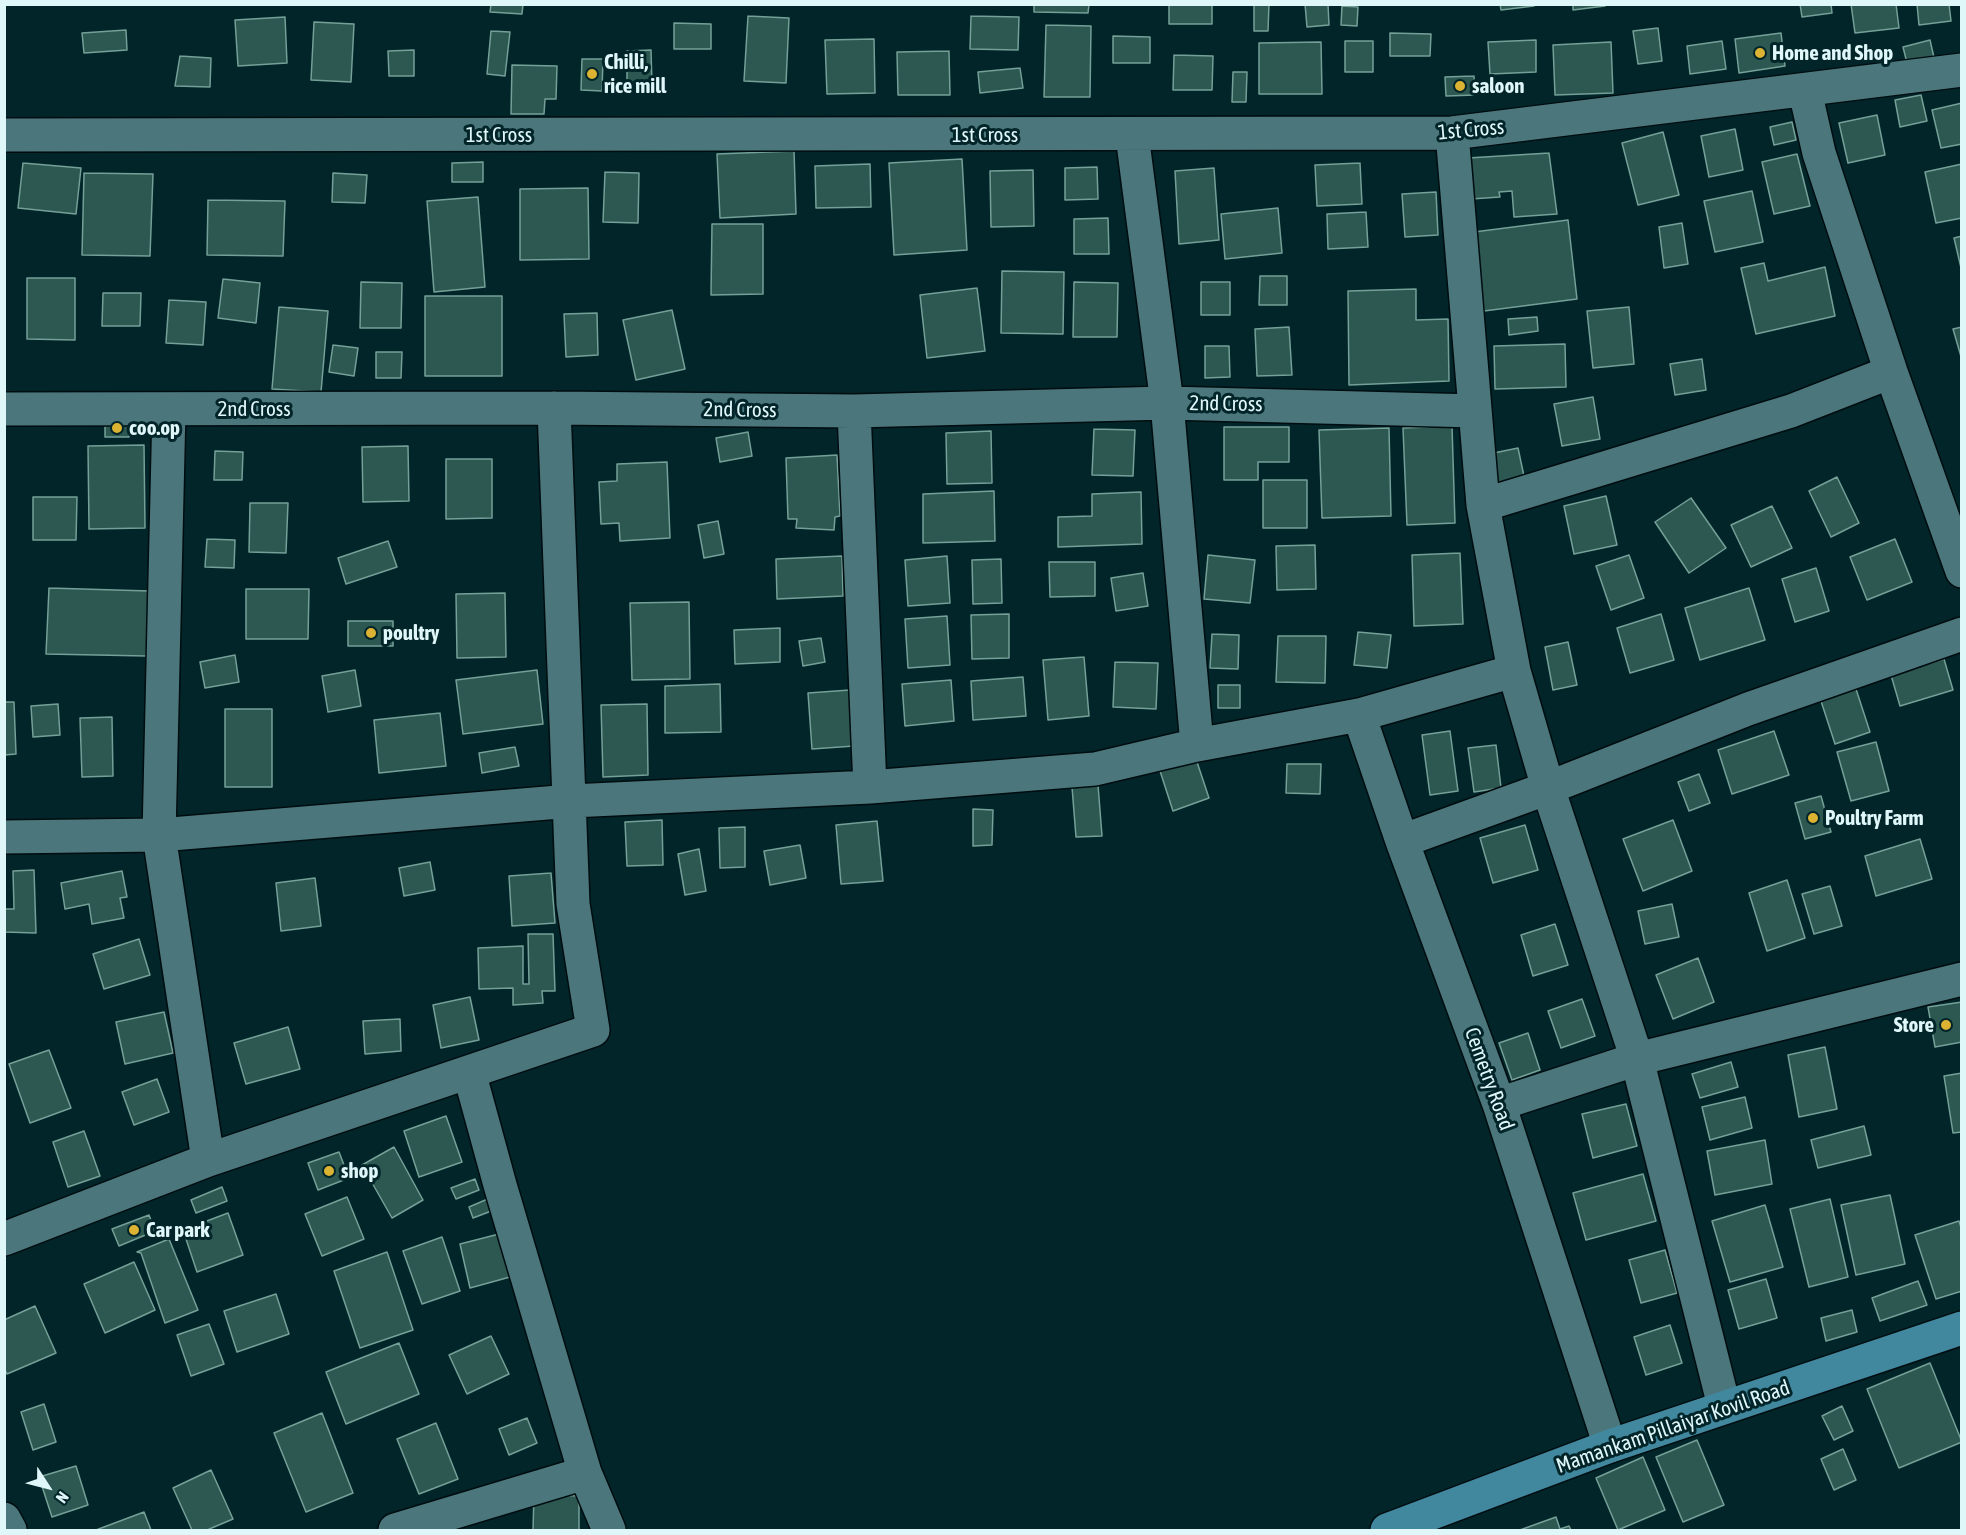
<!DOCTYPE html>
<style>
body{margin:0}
#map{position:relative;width:1966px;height:1535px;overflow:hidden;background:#022529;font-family:"Asap Condensed",sans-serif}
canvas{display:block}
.frame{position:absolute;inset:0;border:6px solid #e0f7fa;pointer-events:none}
.north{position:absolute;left:18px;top:1457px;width:60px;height:60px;-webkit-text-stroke:4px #022529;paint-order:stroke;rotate:126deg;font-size:16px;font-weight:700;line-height:24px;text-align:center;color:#e0f7fa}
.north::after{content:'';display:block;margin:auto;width:21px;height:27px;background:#e0f7fa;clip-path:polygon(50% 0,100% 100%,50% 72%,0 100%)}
</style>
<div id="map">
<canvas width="1966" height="1535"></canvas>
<div class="frame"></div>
<div class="north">N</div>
</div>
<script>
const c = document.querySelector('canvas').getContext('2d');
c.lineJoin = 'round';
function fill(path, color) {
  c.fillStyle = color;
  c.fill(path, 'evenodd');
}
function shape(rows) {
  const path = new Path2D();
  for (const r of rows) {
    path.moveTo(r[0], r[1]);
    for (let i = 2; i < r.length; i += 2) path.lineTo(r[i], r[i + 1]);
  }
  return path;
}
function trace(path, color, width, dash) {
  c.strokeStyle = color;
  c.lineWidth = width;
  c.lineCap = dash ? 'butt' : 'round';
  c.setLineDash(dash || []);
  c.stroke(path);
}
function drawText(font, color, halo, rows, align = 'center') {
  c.font = font + ' "Asap Condensed",sans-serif';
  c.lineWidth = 6;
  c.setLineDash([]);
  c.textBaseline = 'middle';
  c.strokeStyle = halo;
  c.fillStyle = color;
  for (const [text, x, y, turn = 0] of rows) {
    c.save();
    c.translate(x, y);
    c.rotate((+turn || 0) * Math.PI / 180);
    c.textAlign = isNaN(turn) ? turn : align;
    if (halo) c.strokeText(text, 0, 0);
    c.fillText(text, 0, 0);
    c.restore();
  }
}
const building = shape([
 [491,4,523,4,522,14,490,12,491,4],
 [1034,4,1089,4,1088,13,1034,12,1034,4],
 [1169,4,1212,4,1212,24,1169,24,1169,4],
 [1254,4,1269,4,1268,31,1254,31,1254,4],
 [1305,4,1328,4,1329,25,1307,27,1305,4],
 [1500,4,1534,4,1534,6,1501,10,1500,4],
 [1573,4,1605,4,1605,6,1573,10,1573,4],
 [1800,4,1831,4,1832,13,1802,17,1800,4],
 [1851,4,1896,4,1899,28,1855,33,1851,4],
 [1917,4,1949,4,1951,21,1919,25,1917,4],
 [1342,6,1358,7,1357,26,1341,25,1342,6],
 [748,16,789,18,786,83,744,81,748,16],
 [971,16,1019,17,1018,50,970,49,971,16],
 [285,17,287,63,238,66,235,20,285,17],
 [314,22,354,24,351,82,311,80,314,22],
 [674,23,711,24,711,49,674,49,674,23],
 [1046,25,1091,26,1090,97,1044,97,1046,25],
 [1658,28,1662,61,1638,64,1633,31,1658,28],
 [126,30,127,50,84,53,82,33,126,30],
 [491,31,510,32,505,76,487,74,491,31],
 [1390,33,1431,34,1430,56,1390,56,1390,33],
 [1781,33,1785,66,1739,73,1735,39,1781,33],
 [1113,36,1150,37,1150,63,1113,63,1113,36],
 [874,39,875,93,827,94,825,40,874,39],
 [1536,40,1536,72,1490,74,1488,42,1536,40],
 [1930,40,1935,62,1908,67,1903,47,1930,40],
 [1345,41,1373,41,1373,72,1345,72,1345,41],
 [1722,41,1726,69,1690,74,1687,46,1722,41],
 [1321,42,1322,94,1259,94,1259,43,1321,42],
 [1611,42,1613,93,1555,95,1553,45,1611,42],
 [414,50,414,76,389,76,388,51,414,50],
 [651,50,652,86,627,86,627,51,651,50],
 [949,51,950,95,898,95,897,52,949,51],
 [1174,55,1213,56,1212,90,1173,90,1174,55],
 [180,56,211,58,210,87,175,86,180,56],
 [582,59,603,59,602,91,581,90,582,59],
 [512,65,557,66,556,99,545,99,544,114,511,114,512,65],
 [1020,68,1023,88,980,93,978,72,1020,68],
 [1233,72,1247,72,1246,102,1232,102,1233,72],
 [1474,76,1475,95,1446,96,1445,77,1474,76],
 [1921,95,1927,121,1900,127,1895,100,1921,95],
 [1962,103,1962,144,1941,148,1932,110,1962,103],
 [1877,115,1885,155,1848,163,1839,123,1877,115],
 [1792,122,1796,140,1774,145,1770,127,1792,122],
 [1735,129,1743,170,1709,177,1701,136,1735,129],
 [1663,132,1679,195,1638,205,1622,143,1663,132],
 [794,151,796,214,720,218,717,154,794,151],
 [1549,153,1557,214,1514,217,1512,191,1499,192,1500,197,1471,199,1468,158,1549,153],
 [1797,154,1810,206,1774,214,1762,162,1797,154],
 [962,159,967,250,894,255,889,163,962,159],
 [483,162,483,182,452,182,452,163,483,162],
 [23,163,81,168,76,214,18,208,23,163],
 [1360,163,1362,204,1317,206,1315,165,1360,163],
 [870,164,871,207,816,208,815,166,870,164],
 [1962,164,1962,218,1936,223,1925,172,1962,164],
 [1097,167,1098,199,1065,200,1065,168,1097,167],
 [1214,168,1219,240,1179,244,1175,171,1214,168],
 [1033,170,1034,226,991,227,990,171,1033,170],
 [605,172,639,173,638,223,603,222,605,172],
 [84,173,153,174,150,256,82,255,84,173],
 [333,173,367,175,365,203,332,202,333,173],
 [588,188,589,259,520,260,520,189,588,188],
 [1752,191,1763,242,1715,252,1704,201,1752,191],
 [1436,192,1438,235,1405,237,1402,194,1436,192],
 [478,197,485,287,434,292,427,201,478,197],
 [208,200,285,201,283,256,207,255,208,200],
 [1278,208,1282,253,1225,259,1221,214,1278,208],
 [1366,212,1368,247,1328,249,1327,214,1366,212],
 [1108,218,1109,254,1074,254,1074,219,1108,218],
 [1568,220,1577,299,1484,311,1474,232,1568,220],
 [1682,223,1688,264,1664,268,1659,227,1682,223],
 [712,224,763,224,763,294,711,295,712,224],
 [1962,236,1962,272,1954,238,1962,236],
 [1764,263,1768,281,1825,267,1835,316,1756,334,1741,268,1764,263],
 [1002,271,1064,272,1063,334,1001,333,1002,271],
 [1260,276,1287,276,1287,305,1259,305,1260,276],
 [27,278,75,278,75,340,27,339,27,278],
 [223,279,260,283,256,323,218,318,223,279],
 [361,282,402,283,401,328,360,328,361,282],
 [1074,282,1118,283,1117,337,1073,337,1074,282],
 [1201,282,1230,282,1230,315,1201,315,1201,282],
 [977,288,985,351,927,358,920,295,977,288],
 [1416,289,1416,320,1448,319,1449,381,1349,385,1348,291,1416,289],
 [103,293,141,293,140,326,102,326,103,293],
 [425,296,502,296,502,376,425,376,425,296],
 [169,300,206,302,203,345,166,343,169,300],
 [279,307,328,311,321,392,272,389,279,307],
 [1629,307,1634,364,1593,368,1587,311,1629,307],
 [672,310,685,369,636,380,623,320,672,310],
 [597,313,598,355,566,357,564,314,597,313],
 [1537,317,1538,331,1509,335,1508,319,1537,317],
 [1289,327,1292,375,1257,376,1255,329,1289,327],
 [1962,327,1962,360,1953,329,1962,327],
 [1565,344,1566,387,1495,389,1494,346,1565,344],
 [333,345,358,348,354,376,329,372,333,345],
 [1205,346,1229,346,1230,377,1205,378,1205,346],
 [376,352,402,352,401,378,376,378,376,352],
 [1702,359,1706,390,1675,395,1670,364,1702,359],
 [1593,397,1600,439,1562,446,1554,404,1593,397],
 [105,418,129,418,129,437,105,437,105,418],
 [1452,426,1455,523,1407,525,1403,428,1452,426],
 [1224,427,1289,427,1289,462,1258,462,1258,480,1224,480,1224,427],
 [1389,428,1391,516,1322,518,1319,430,1389,428],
 [1094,429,1135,430,1133,476,1092,475,1094,429],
 [991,431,992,483,947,484,946,433,991,431],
 [748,432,752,456,720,462,716,438,748,432],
 [144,445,145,528,89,529,88,446,144,445],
 [408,446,409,501,363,502,362,447,408,446],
 [1518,448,1525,481,1496,487,1489,454,1518,448],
 [215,451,243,452,242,480,214,480,215,451],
 [837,455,840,516,835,517,834,530,796,528,797,519,788,519,786,458,837,455],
 [446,459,492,459,492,518,446,519,446,459],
 [667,462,670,538,620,541,619,523,601,524,599,482,617,481,617,464,667,462],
 [1837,477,1859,523,1831,537,1809,491,1837,477],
 [1263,480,1307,480,1307,528,1263,528,1263,480],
 [994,491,995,541,923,543,923,494,994,491],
 [1141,492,1142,544,1058,547,1058,517,1092,516,1092,494,1141,492],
 [1606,496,1617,545,1574,554,1564,506,1606,496],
 [33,497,77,497,76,540,33,540,33,497],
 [1691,498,1726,548,1689,573,1655,522,1691,498],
 [250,503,288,503,286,553,249,552,250,503],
 [1772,506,1792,548,1751,567,1731,525,1772,506],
 [718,521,724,554,704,558,698,525,718,521],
 [207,539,235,540,234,568,205,567,207,539],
 [1895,539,1912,582,1867,600,1850,557,1895,539],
 [388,541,397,567,346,584,338,558,388,541],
 [1315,545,1316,589,1277,590,1276,546,1315,545],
 [1460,553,1463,624,1414,626,1412,555,1460,553],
 [1208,555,1255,560,1250,603,1204,599,1208,555],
 [1629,555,1644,598,1611,610,1596,566,1629,555],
 [842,556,843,596,777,599,776,559,842,556],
 [947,556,950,603,908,606,905,560,947,556],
 [1001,559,1002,603,973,604,972,560,1001,559],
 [1049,562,1095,562,1095,596,1050,597,1049,562],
 [1816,568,1829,611,1795,622,1782,579,1816,568],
 [1143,573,1148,606,1116,611,1111,578,1143,573],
 [49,588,149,591,147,656,46,654,49,588],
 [1749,588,1765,640,1700,660,1685,608,1749,588],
 [246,589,309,589,308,639,246,639,246,589],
 [505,593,506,657,457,658,456,594,505,593],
 [689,602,690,679,632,680,630,603,689,602],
 [1009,614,1009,658,972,659,971,615,1009,614],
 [1661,614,1674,660,1630,673,1617,628,1661,614],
 [947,616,950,665,908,668,905,619,947,616],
 [348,621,393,621,393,646,348,646,348,621],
 [780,628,780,662,735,664,734,630,780,628],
 [1358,632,1391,635,1387,668,1354,665,1358,632],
 [1212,634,1239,635,1238,669,1210,668,1212,634],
 [1278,636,1326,636,1325,683,1276,682,1278,636],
 [821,638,825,662,803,666,799,641,821,638],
 [1568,642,1577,685,1553,690,1545,647,1568,642],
 [235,655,239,682,205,688,200,662,235,655],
 [1084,657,1089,716,1048,720,1043,660,1084,657],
 [1944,659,1953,690,1900,706,1891,675,1944,659],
 [1115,662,1158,663,1156,709,1113,707,1115,662],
 [355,670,361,706,328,712,322,676,355,670],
 [537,670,543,724,463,734,456,680,537,670],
 [1023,677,1026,716,973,720,971,681,1023,677],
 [951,680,954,721,905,726,902,684,951,680],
 [720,684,721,732,665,733,665,686,720,684],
 [1218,685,1240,685,1240,708,1218,708,1218,685],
 [1855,686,1870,732,1835,744,1820,698,1855,686],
 [850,690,854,746,812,749,808,693,850,690],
 [4,702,14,702,16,754,4,755,4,702],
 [58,704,60,735,33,737,31,706,58,704],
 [647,704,648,775,603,777,601,705,647,704],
 [225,709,272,709,272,787,225,787,225,709],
 [440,713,446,766,379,773,374,720,440,713],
 [112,717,113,776,82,777,80,718,112,717],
 [1450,731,1458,791,1430,795,1422,735,1450,731],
 [1774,731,1789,775,1732,794,1718,750,1774,731],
 [1876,742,1889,791,1851,801,1837,752,1876,742],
 [1496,745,1501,788,1474,792,1468,748,1496,745],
 [515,747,519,766,482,773,479,753,515,747],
 [1196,759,1209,798,1173,811,1160,771,1196,759],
 [1287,764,1321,764,1320,794,1286,793,1287,764],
 [1699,774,1710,803,1689,811,1678,782,1699,774],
 [1098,785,1102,836,1076,837,1072,787,1098,785],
 [1821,796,1831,832,1805,839,1795,803,1821,796],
 [973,809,993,810,992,845,973,846,973,809],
 [662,820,663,865,627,866,625,822,662,820],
 [1673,820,1692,871,1643,891,1623,839,1673,820],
 [877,821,883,881,841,884,836,825,877,821],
 [1525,825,1538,870,1493,883,1480,838,1525,825],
 [745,827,745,867,720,868,719,828,745,827],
 [1920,839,1932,879,1876,896,1865,856,1920,839],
 [800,845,806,878,770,885,764,851,800,845],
 [699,849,706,891,685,895,678,854,699,849],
 [430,862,435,890,404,896,399,868,430,862],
 [34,870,36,933,4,932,4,909,14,909,13,871,34,870],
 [122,871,127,897,120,898,124,918,92,924,89,904,65,909,61,883,122,871],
 [551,873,555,923,512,926,509,876,551,873],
 [315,878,321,926,281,931,276,883,315,878],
 [1787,880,1805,938,1767,951,1749,893,1787,880],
 [1830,886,1842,926,1814,934,1802,894,1830,886],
 [1672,904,1679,937,1645,944,1638,911,1672,904],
 [1555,924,1568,965,1533,976,1521,935,1555,924],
 [528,934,553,934,555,991,542,991,543,1003,513,1005,513,988,479,989,478,948,523,946,523,984,529,984,528,934],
 [139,939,150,975,104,989,93,954,139,939],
 [1698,958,1714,1002,1673,1019,1656,975,1698,958],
 [470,997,479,1040,441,1048,433,1005,470,997],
 [1582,999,1595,1036,1561,1048,1548,1011,1582,999],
 [1962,1002,1962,1042,1935,1047,1928,1007,1962,1002],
 [164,1012,173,1053,125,1064,116,1022,164,1012],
 [400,1019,401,1051,365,1054,363,1021,400,1019],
 [288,1027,300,1069,246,1084,234,1043,288,1027],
 [1528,1033,1540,1070,1512,1080,1499,1043,1528,1033],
 [1825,1047,1837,1109,1799,1117,1788,1055,1825,1047],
 [49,1050,71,1108,30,1123,9,1064,49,1050],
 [1731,1062,1738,1087,1700,1098,1692,1074,1731,1062],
 [1962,1073,1962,1132,1953,1133,1944,1076,1962,1073],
 [157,1079,169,1112,134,1125,122,1092,157,1079],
 [1745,1097,1752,1128,1710,1140,1702,1107,1745,1097],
 [1626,1104,1637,1146,1593,1158,1582,1114,1626,1104],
 [446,1116,462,1162,419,1177,404,1131,446,1116],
 [1864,1126,1871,1155,1818,1168,1811,1140,1864,1126],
 [84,1131,100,1176,68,1187,53,1142,84,1131],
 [1765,1140,1772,1184,1715,1195,1707,1151,1765,1140],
 [394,1147,423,1200,392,1218,362,1165,394,1147],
 [339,1152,349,1178,318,1190,308,1163,339,1152],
 [1643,1174,1656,1221,1586,1240,1573,1193,1643,1174],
 [475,1179,479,1190,456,1199,451,1188,475,1179],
 [222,1187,227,1201,196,1213,191,1200,222,1187],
 [1890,1195,1905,1264,1856,1275,1841,1205,1890,1195],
 [347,1197,364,1239,322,1256,305,1214,347,1197],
 [490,1198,494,1210,473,1218,469,1207,490,1198],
 [1830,1199,1848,1277,1809,1287,1790,1209,1830,1199],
 [1765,1205,1783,1267,1730,1282,1712,1221,1765,1205],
 [228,1213,243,1255,197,1272,183,1230,228,1213],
 [149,1215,155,1231,119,1246,112,1229,149,1215],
 [1959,1221,1962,1231,1962,1291,1936,1299,1915,1235,1959,1221],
 [499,1234,510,1277,470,1288,460,1244,499,1234],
 [442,1237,460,1291,422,1304,403,1251,442,1237],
 [169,1239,198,1310,165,1323,141,1253,137,1252,169,1239],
 [1665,1250,1677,1293,1641,1303,1629,1260,1665,1250],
 [387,1252,413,1330,360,1348,334,1271,387,1252],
 [134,1262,155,1310,105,1333,84,1284,134,1262],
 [1766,1279,1777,1318,1739,1329,1728,1290,1766,1279],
 [1918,1281,1927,1305,1880,1321,1872,1298,1918,1281],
 [276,1294,289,1334,237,1352,224,1311,276,1294],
 [35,1306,56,1353,7,1374,4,1368,4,1320,35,1306],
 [1852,1310,1857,1332,1826,1341,1821,1318,1852,1310],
 [209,1324,224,1364,191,1376,177,1335,209,1324],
 [1670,1325,1682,1363,1646,1375,1634,1337,1670,1325],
 [491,1336,509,1374,467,1394,449,1355,491,1336],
 [399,1343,419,1394,346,1424,326,1372,399,1343],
 [1930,1363,1962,1442,1899,1468,1867,1389,1930,1363],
 [44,1404,56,1442,33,1450,21,1412,44,1404],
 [1842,1406,1853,1431,1834,1440,1822,1416,1842,1406],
 [322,1413,353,1493,306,1512,274,1433,322,1413],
 [527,1418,537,1443,509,1455,499,1429,527,1418],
 [436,1423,458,1479,419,1494,397,1439,436,1423],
 [1697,1440,1724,1505,1683,1522,1656,1457,1697,1440],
 [1843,1449,1856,1480,1834,1490,1821,1459,1843,1449],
 [1643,1457,1665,1510,1618,1530,1596,1478,1643,1457],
 [76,1466,88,1505,52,1517,39,1477,76,1466],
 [211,1470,233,1519,207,1530,192,1530,173,1488,211,1470],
 [534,1494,579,1496,579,1530,533,1530,534,1494],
 [144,1512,151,1530,96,1530,144,1512],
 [1556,1517,1560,1529,1569,1526,1571,1530,1520,1530,1556,1517]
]);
fill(building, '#2d5851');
trace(building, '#74a098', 1.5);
const minor = shape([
 [1805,91,1819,153,1891,372,1962,571],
 [1452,133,1483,505,1514,671,1548,788,1637,1059,1724,1406],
 [4,135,1452,133,1962,70],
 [1132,135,1167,403,1197,745],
 [4,409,554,408,854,411,1167,403,1475,411],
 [169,409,159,835,208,1160],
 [854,411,870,787],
 [1483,505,1791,411,1891,372],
 [1359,715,1402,841,1499,1104,1610,1446],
 [4,837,159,835,571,801,870,787,1095,769,1197,745,1359,715,1514,671],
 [1402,841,1548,788,1748,709,1962,634],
 [469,1072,500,1185,585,1473,609,1530],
 [1499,1104,1637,1059,1962,979],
 [4,1239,208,1160,593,1030,573,904,554,408],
 [4,1519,10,1530],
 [395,1530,585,1473]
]);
const major = shape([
 [1387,1530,1610,1446,1962,1328]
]);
trace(minor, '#000d10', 36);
trace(major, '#000d10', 36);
trace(minor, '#4b777c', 33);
trace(major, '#41879e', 33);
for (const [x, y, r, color] of [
 [1760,53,6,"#dcb233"],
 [592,74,6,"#dcb233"],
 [1460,86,6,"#dcb233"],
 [117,428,6,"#dcb233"],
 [371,633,6,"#dcb233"],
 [1813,818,6,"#dcb233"],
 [1946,1025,6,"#dcb233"],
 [329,1171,6,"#dcb233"],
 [134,1230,6,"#dcb233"]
]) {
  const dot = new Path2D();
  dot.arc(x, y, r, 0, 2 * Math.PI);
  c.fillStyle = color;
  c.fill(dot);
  trace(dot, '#022529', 2);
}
drawText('bold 21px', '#e0f7fa', '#022529', [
 ["Home and Shop",1772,53],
 ["Chilli,",604,62],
 ["rice mill",604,86],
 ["saloon",1472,86],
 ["coo.op",129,428],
 ["poultry",383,633],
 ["Poultry Farm",1825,818],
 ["Store",1934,1025,"right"],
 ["shop",341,1171],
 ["Car park",146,1230]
], 'left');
drawText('21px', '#e0f7fa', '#022529', [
 ["1st Cross",1471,130,-5],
 ["1st Cross",499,135],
 ["1st Cross",985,135],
 ["2nd Cross",1226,404,1],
 ["2nd Cross",254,409],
 ["2nd Cross",740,410,1],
 ["Cemetry Road",1489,1079,70],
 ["Mamankam Pillaiyar Kovil Road",1673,1427,-19]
]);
</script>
